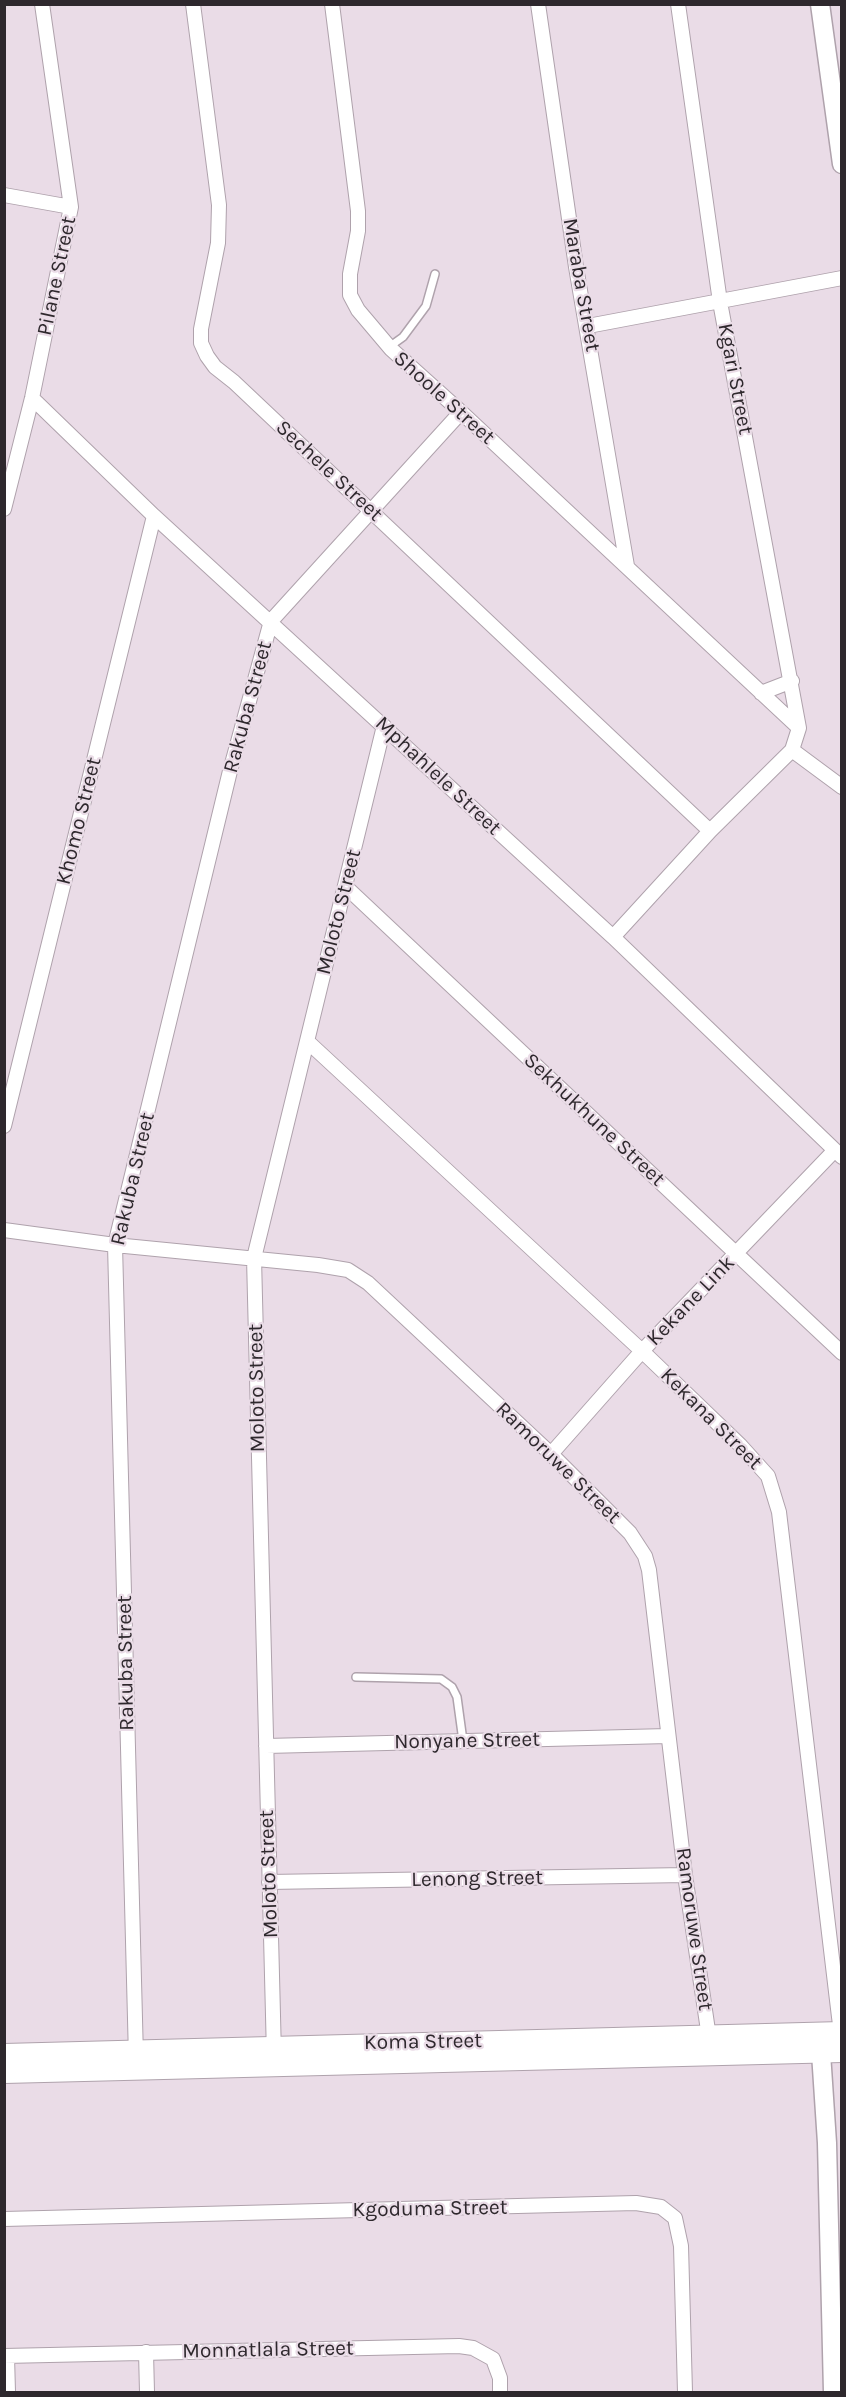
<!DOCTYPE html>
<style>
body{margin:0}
#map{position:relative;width:846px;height:2397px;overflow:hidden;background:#eadce7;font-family:Karla,sans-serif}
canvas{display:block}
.frame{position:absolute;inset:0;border:6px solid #2e282d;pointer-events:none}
</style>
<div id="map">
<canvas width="846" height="2397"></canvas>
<div class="frame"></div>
</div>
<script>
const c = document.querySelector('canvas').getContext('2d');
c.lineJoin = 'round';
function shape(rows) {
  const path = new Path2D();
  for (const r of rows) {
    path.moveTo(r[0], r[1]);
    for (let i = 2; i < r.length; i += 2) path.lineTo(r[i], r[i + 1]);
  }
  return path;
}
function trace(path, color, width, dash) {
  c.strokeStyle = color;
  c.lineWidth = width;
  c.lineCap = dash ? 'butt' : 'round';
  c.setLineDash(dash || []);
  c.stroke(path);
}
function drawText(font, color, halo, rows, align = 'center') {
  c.font = font + ' Karla,sans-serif';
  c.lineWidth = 4.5;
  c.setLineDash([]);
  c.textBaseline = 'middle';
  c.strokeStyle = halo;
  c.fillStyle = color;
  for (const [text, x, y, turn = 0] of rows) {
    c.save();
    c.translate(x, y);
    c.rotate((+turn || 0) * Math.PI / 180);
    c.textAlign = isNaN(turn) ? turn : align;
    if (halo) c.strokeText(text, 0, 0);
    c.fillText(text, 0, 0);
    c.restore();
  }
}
const service = shape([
 [389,347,403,337,426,306,435,274],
 [356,1677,441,1679,452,1687,457,1697,463,1741]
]);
const minor = shape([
 [193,4,219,205,218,243,201,329,201,343,207,356,215,367,234,382,710,831],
 [332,4,358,211,358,231,350,274,350,295,358,310,391,349,461,412,799,728],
 [538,4,576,267,627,566],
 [4,195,71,207],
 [588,326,842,278],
 [32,398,154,516,613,937,842,1157],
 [4,509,32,398,71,207,42,4],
 [761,693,792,681],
 [792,750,842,787],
 [346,887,842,1353],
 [613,937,710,831,792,750,799,728,720,302,678,4],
 [307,1041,642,1351,740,1445,768,1476,779,1512,839,2017,841,2032,839,2052],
 [4,1126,154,516],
 [4,1230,115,1245,318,1265,348,1270,368,1283,551,1454,630,1533,645,1556,649,1570,685,1875,710,2044],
 [551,1454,642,1351,834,1151],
 [266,1746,668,1736],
 [269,1882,685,1875],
 [274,2055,254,1258,384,726],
 [136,2057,115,1245,230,771,271,621,461,412],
 [4,2219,636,2203,661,2207,675,2218,681,2246,685,2392],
 [146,2352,147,2392],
 [4,2356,459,2346,473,2348,493,2359,500,2378,500,2392],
 [7,2356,8,2392]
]);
const tertiary = shape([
 [820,4,842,164],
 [824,2038,821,2053,827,2143,833,2392]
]);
const secondary = shape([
 [4,2054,842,2032],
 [4,2073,842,2052]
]);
trace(service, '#afa2ac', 10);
trace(minor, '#afa2ac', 16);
trace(tertiary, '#afa2ac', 21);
trace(secondary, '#afa2ac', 22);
trace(service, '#fff', 7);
trace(minor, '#fff', 14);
trace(tertiary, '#fff', 18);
trace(secondary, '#fff', 20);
drawText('21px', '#2e282d', '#eadce7', [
 ["Pilane Street",57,276,-78],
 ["Maraba Street",581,285,80],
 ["Kgari Street",735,379,79],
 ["Shoole Street",444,398,42],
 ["Sechele Street",329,471,43],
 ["Rakuba Street",248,707,-75],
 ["Mphahlele Street",438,776,43],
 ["Khomo Street",79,821,-76],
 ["Moloto Street",339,912,-76],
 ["Sekhukhune Street",594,1120,43],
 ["Rakuba Street",133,1179,-77],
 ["Kekane Link",691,1301,-46],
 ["Moloto Street",257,1388,-91],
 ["Kekana Street",711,1419,45],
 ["Ramoruwe Street",558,1463,44],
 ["Rakuba Street",126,1663,-91],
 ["Nonyane Street",467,1741,-1],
 ["Moloto Street",269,1874,-92],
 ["Lenong Street",477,1879,-1],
 ["Ramoruwe Street",694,1929,82],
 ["Koma Street",423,2042,-1],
 ["Kgoduma Street",430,2209,-1],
 ["Monnatlala Street",268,2350,-1]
]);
</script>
